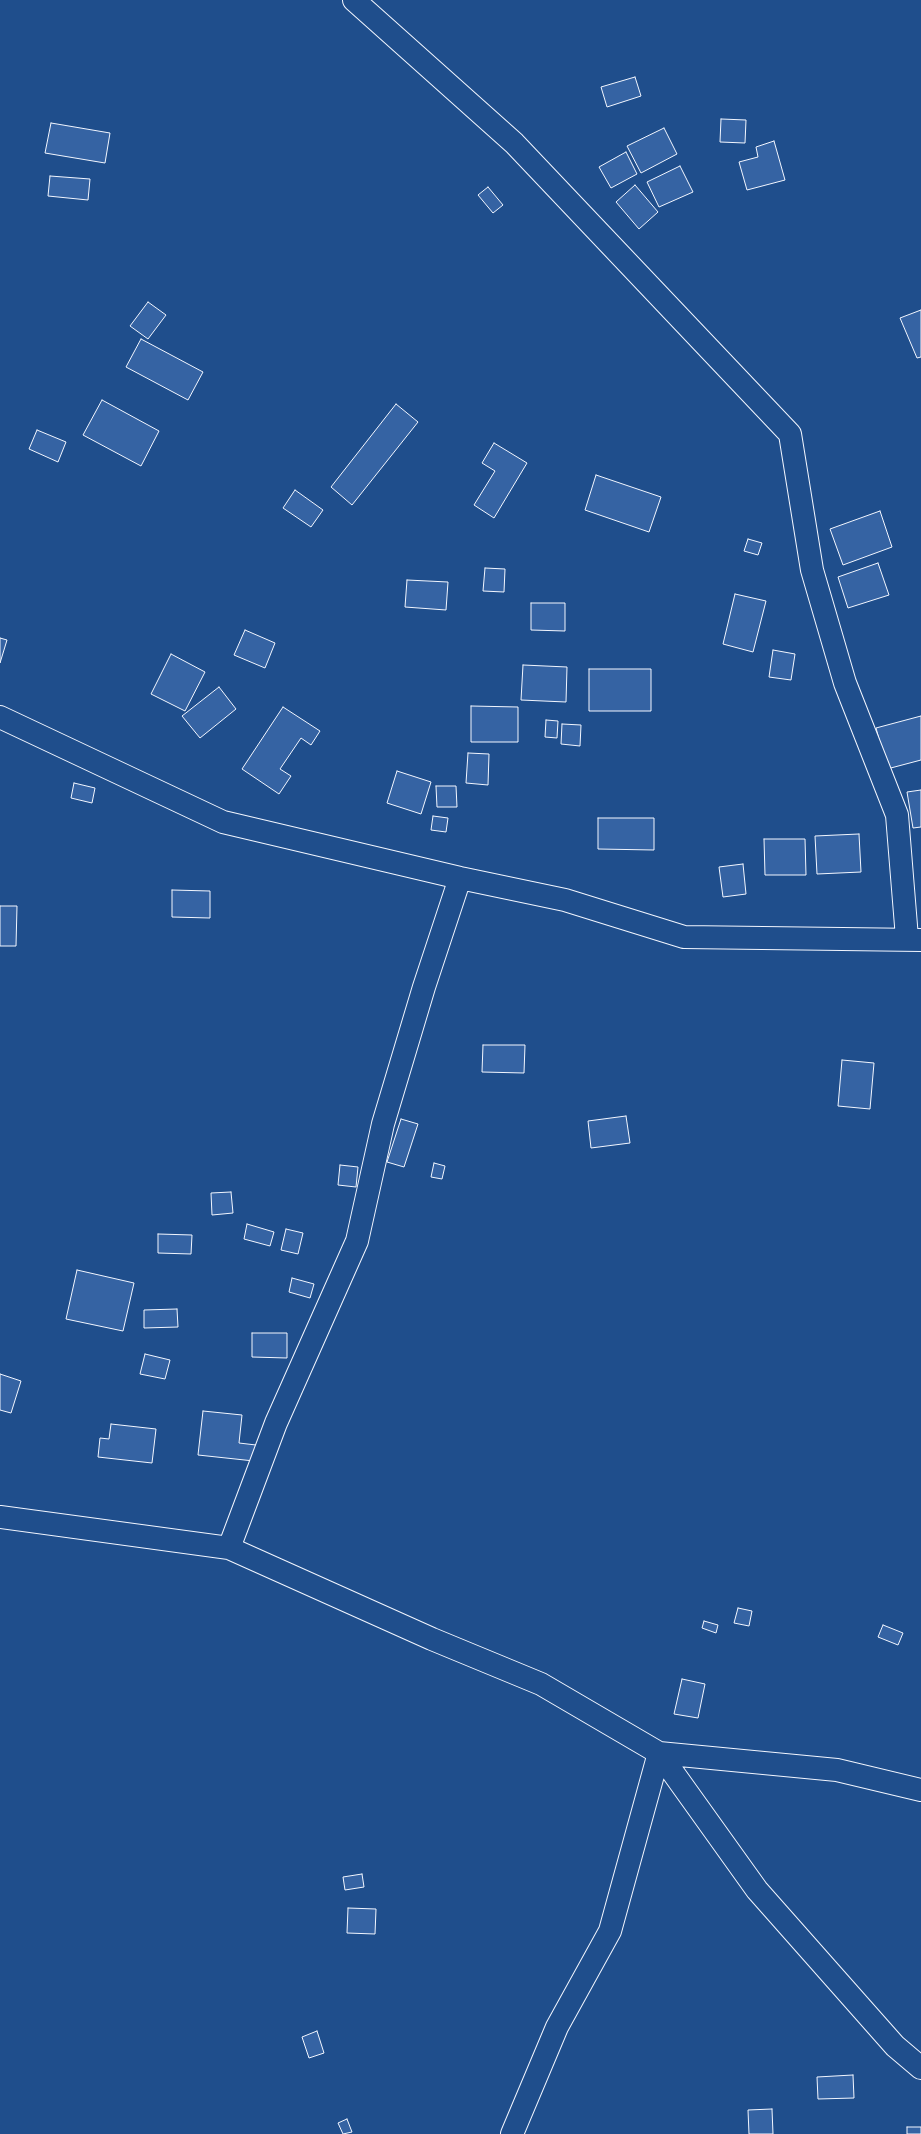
<!DOCTYPE html>
<style>
body{margin:0}
canvas{display:block;background:#1f4e8c}
</style>
<canvas width="921" height="2134"></canvas>
<script>
const c = document.querySelector('canvas').getContext('2d');
c.lineJoin = 'round';
function fill(path, color) {
  c.fillStyle = color;
  c.fill(path, 'evenodd');
}
function shape(rows) {
  const path = new Path2D();
  for (const r of rows) {
    path.moveTo(r[0], r[1]);
    for (let i = 2; i < r.length; i += 2) path.lineTo(r[i], r[i + 1]);
  }
  return path;
}
function trace(path, color, width, dash) {
  c.strokeStyle = color;
  c.lineWidth = width;
  c.lineCap = dash ? 'butt' : 'round';
  c.setLineDash(dash || []);
  c.stroke(path);
}
const building = shape([
 [635,77,641,96,607,107,601,87,635,77],
 [721,119,746,120,745,143,720,142,721,119],
 [51,123,110,133,105,163,45,153,51,123],
 [664,128,677,154,641,173,627,146,664,128],
 [774,141,785,180,747,190,739,162,758,157,756,147,774,141],
 [626,152,637,174,611,188,599,167,626,152],
 [680,166,693,192,659,207,647,182,680,166],
 [50,176,90,179,88,200,48,196,50,176],
 [635,185,658,212,639,229,616,202,635,185],
 [488,187,503,205,493,213,478,195,488,187],
 [148,302,166,315,148,339,130,326,148,302],
 [921,310,921,357,917,358,900,318,921,310],
 [141,339,203,372,188,400,126,367,141,339],
 [102,400,159,431,141,466,83,435,102,400],
 [396,404,418,422,352,505,331,487,396,404],
 [37,430,66,442,58,462,29,449,37,430],
 [494,443,527,463,494,518,474,505,495,471,482,463,494,443],
 [596,475,661,497,649,532,585,510,596,475],
 [295,490,323,510,311,527,283,508,295,490],
 [880,511,892,547,843,565,830,529,880,511],
 [748,539,762,543,758,555,744,551,748,539],
 [878,563,889,595,848,608,838,577,878,563],
 [485,568,505,569,504,592,483,591,485,568],
 [407,580,448,582,446,610,405,607,407,580],
 [735,594,766,601,753,652,723,644,735,594],
 [531,603,565,603,565,631,531,630,531,603],
 [245,630,275,643,265,668,234,655,245,630],
 [0,638,7,640,0,663,0,638],
 [773,650,795,654,791,680,769,677,773,650],
 [171,654,205,672,185,711,151,694,171,654],
 [523,665,567,667,566,702,521,700,523,665],
 [589,669,651,669,651,711,589,711,589,669],
 [219,687,236,709,200,738,182,716,219,687],
 [471,706,518,707,518,742,471,742,471,706],
 [283,707,320,731,311,745,301,738,280,769,291,776,279,794,242,769,283,707],
 [921,716,921,760,887,769,876,728,921,716],
 [546,720,558,721,557,738,545,737,546,720],
 [562,724,581,725,580,746,561,744,562,724],
 [468,753,489,754,488,785,466,783,468,753],
 [397,771,431,782,421,814,387,803,397,771],
 [74,783,95,788,92,803,71,798,74,783],
 [436,786,456,786,457,807,437,807,436,786],
 [921,790,921,827,913,828,907,792,921,790],
 [433,816,448,818,446,832,431,830,433,816],
 [598,818,654,818,654,850,598,849,598,818],
 [859,834,861,872,817,874,815,836,859,834],
 [764,839,805,839,806,875,765,875,764,839],
 [743,864,746,894,723,897,719,867,743,864],
 [172,890,210,891,210,918,172,917,172,890],
 [0,906,17,906,16,946,0,946,0,906],
 [483,1045,525,1045,524,1073,482,1072,483,1045],
 [842,1060,874,1063,870,1109,838,1106,842,1060],
 [626,1116,630,1143,591,1148,588,1121,626,1116],
 [401,1119,418,1124,404,1167,387,1162,401,1119],
 [434,1163,445,1166,442,1179,431,1177,434,1163],
 [340,1165,358,1167,356,1187,338,1185,340,1165],
 [231,1192,233,1213,212,1215,211,1193,231,1192],
 [247,1224,274,1232,270,1246,244,1239,247,1224],
 [286,1229,303,1233,298,1254,281,1250,286,1229],
 [158,1234,192,1235,191,1254,158,1253,158,1234],
 [77,1270,134,1283,123,1331,66,1319,77,1270],
 [292,1278,314,1284,310,1298,289,1292,292,1278],
 [177,1309,178,1327,144,1328,144,1310,177,1309],
 [252,1333,287,1333,287,1358,252,1357,252,1333],
 [145,1354,170,1360,165,1379,140,1374,145,1354],
 [0,1374,21,1381,11,1413,0,1410,0,1374],
 [203,1411,242,1415,239,1443,256,1445,254,1461,198,1455,203,1411],
 [111,1424,156,1429,152,1463,98,1457,100,1438,109,1439,111,1424],
 [738,1608,752,1611,749,1626,734,1623,738,1608],
 [704,1621,718,1625,716,1633,702,1628,704,1621],
 [883,1625,903,1633,898,1645,878,1637,883,1625],
 [682,1679,705,1684,698,1718,674,1714,682,1679],
 [362,1874,364,1887,345,1890,343,1877,362,1874],
 [348,1908,376,1909,375,1934,347,1933,348,1908],
 [317,2031,324,2053,309,2058,302,2037,317,2031],
 [853,2075,854,2098,818,2099,817,2077,853,2075],
 [772,2109,773,2134,749,2134,748,2110,772,2109],
 [347,2119,352,2132,343,2134,338,2123,347,2119],
 [907,2127,921,2127,921,2134,907,2134,907,2127]
]);
fill(building, '#3563a3');
trace(building, '#f2f6ff', 1);
const minor = shape([
 [354,0,514,143,790,434,812,570,845,683,897,815,907,938],
 [0,717,223,822,460,878,565,900,684,937,921,940],
 [0,1517,229,1548,432,1639,541,1684,659,1753,837,1770,921,1790],
 [229,1548,276,1423,357,1241,383,1124,424,987,460,878],
 [659,1753,757,1890,895,2046,921,2068],
 [512,2134,557,2027,610,1931,659,1753]
]);
trace(minor, '#f2f6ff', 24);
trace(minor, '#1f4e8c', 22);
</script>
